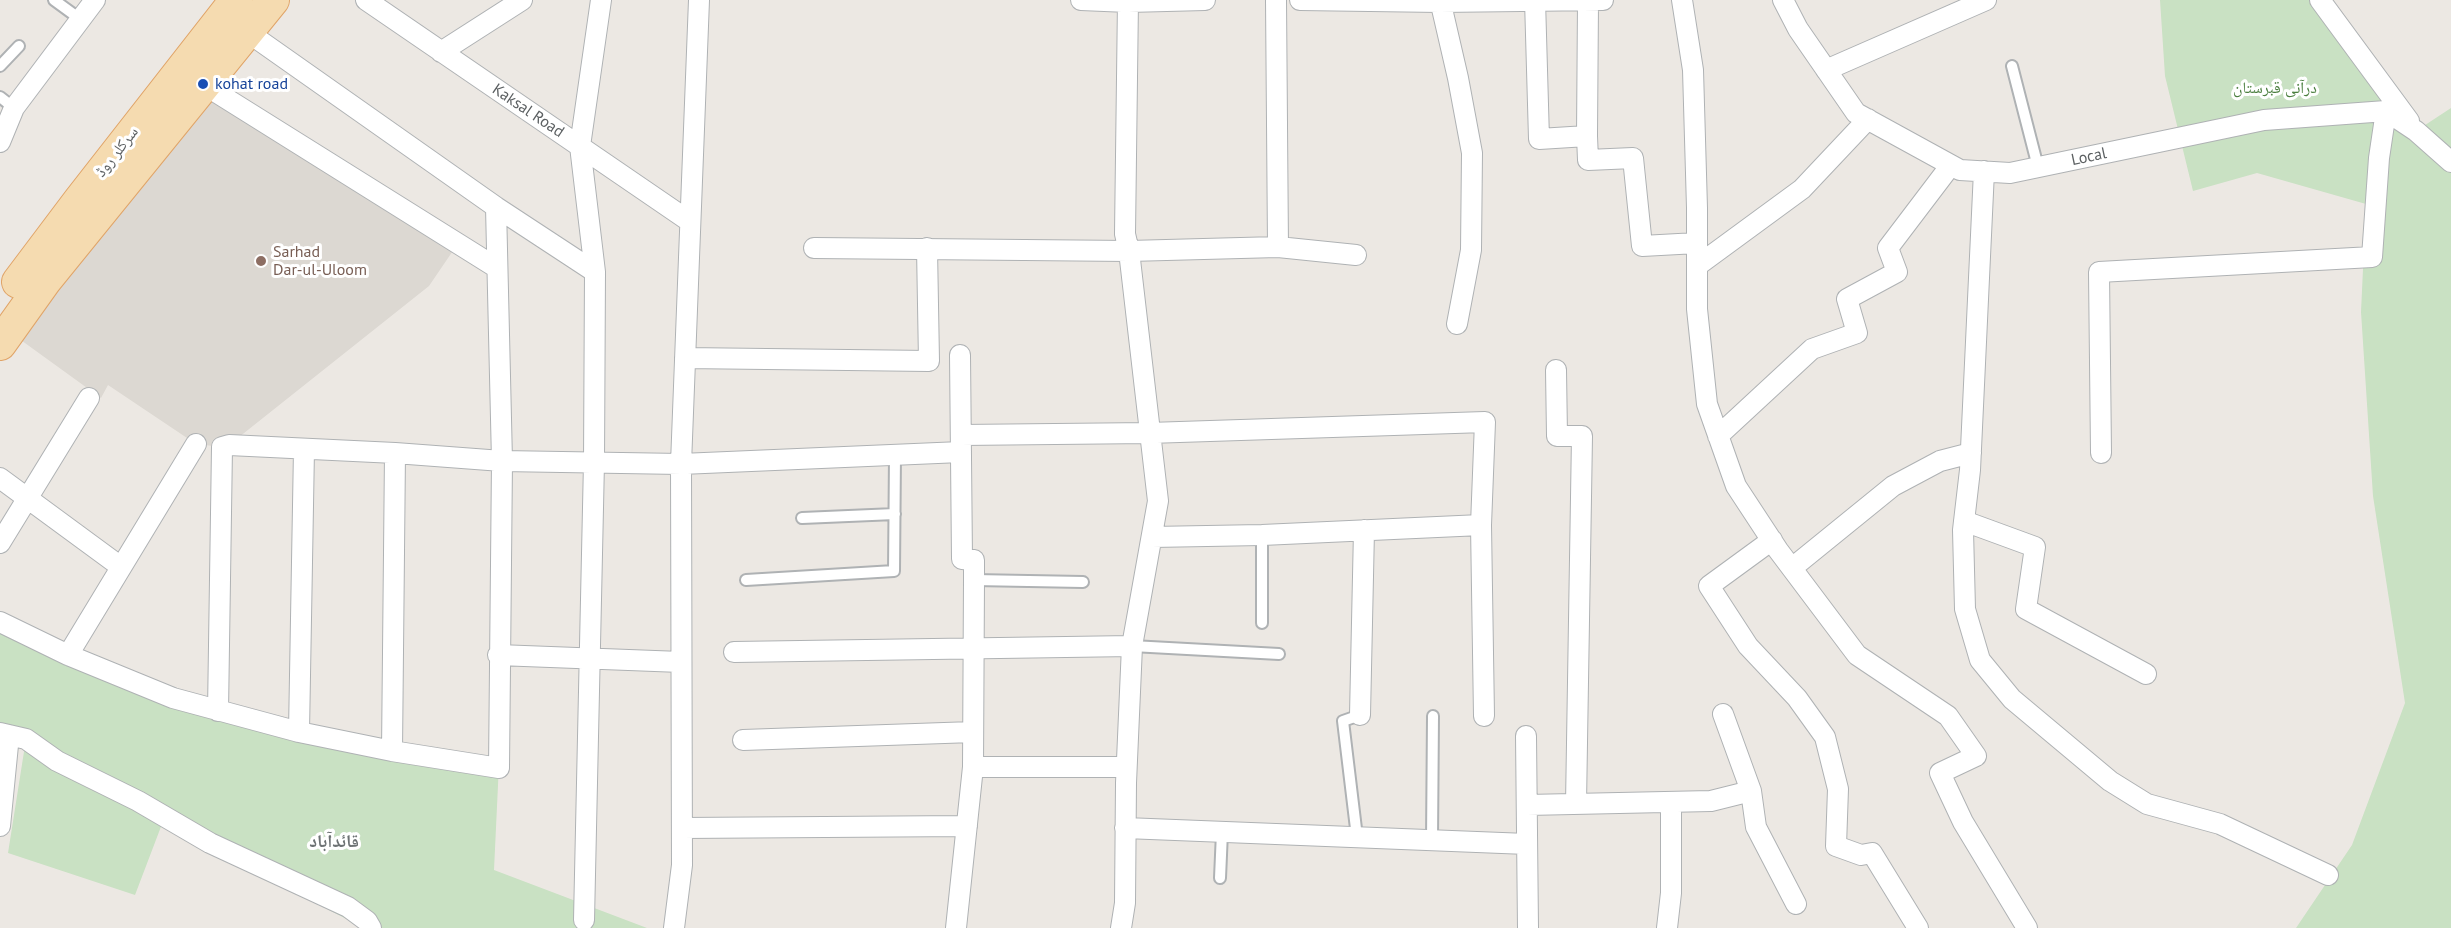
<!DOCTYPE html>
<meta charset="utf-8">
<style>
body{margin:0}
canvas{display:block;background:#ece8e3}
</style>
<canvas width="2451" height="928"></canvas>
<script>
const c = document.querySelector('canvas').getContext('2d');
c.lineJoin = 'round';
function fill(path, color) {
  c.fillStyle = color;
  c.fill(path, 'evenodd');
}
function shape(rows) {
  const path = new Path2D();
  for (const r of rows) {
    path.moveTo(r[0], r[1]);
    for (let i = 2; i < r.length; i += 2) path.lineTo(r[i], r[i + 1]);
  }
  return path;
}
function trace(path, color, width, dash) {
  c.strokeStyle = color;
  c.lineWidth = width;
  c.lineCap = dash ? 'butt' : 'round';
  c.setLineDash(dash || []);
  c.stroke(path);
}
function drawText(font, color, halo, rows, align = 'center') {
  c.font = font + ' "PT Sans","Noto Naskh Arabic",sans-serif';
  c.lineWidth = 6;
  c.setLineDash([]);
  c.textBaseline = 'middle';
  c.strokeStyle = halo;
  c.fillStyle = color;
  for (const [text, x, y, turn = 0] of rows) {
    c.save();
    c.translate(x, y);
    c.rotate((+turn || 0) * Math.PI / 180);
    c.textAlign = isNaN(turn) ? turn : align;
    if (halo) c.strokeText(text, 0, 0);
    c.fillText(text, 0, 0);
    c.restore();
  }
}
fill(shape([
 [212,88,463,236,429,286,229,445,222,447,196,444,108,385,101,398,18,338]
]), '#dcd8d2');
fill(shape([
 [2160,0,2320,0,2416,131,2451,108,2451,928,2296,928,2352,845,2405,703,2373,496,2361,312,2366,204,2257,173,2193,191,2165,76],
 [0,622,107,670,392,751,499,764,494,870,647,928,364,928,162,824,135,895,8,853,26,739,0,733]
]), '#c9e1c3');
const service = shape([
 [54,0,80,19],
 [0,66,19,46],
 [2012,66,2038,167],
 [0,97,14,108],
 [802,518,895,514],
 [1262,535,1262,623],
 [746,580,894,571,895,455],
 [974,580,1083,582],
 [1132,646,1279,654],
 [1357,837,1343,721,1360,715],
 [1432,840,1433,716],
 [1220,878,1222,832]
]);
const minor = shape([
 [366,0,689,221],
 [1081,0,1128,2,1205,0],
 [1276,0,1278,247],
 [1300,0,1440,2,1603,0],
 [1440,0,1458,78,1472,153,1471,250,1457,324],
 [1535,0,1539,139,1587,136,1588,160,1633,158,1642,246,1697,243],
 [1682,0,1693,70,1697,208,1697,309,1707,404,1736,486,1778,550,1857,655,1948,716,1976,756,1940,773,1963,822,2027,928],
 [1783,0,1798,29,1856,113,1960,170,2010,173,2264,120,2386,111,2416,131,2451,162],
 [2320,0,2409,121],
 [246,31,496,207,595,272],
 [441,52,522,0],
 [1826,70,1986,0],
 [203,84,497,268],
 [1587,136,1588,2],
 [0,142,14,108,95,0],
 [1984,171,1970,470,1963,530,1965,609,1980,660,2012,699,2110,781,2147,804,2220,824,2328,875],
 [814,248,1129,251,1278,247,1356,255],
 [1697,266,1802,189,1868,119],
 [685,358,929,361,927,248],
 [1556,370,1557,436,1582,436,1576,804],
 [961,435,1149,433,1485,422,1481,525,1484,716],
 [1718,436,1812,349,1857,333,1847,299,1897,272,1888,248,1951,165],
 [2101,453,2099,272,2372,257,2379,158,2386,111],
 [0,478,121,567],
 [1964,521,2035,547,2026,609,2146,674],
 [1152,537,1262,535,1481,525],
 [1772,540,1709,586,1748,646,1797,698,1825,737,1838,789,1836,846,1861,855,1872,853,1918,928],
 [0,543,89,398],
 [1792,568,1893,486,1940,461,1971,453],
 [0,622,68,655,173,698,299,732,392,751,499,768,502,461,496,207],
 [734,652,1132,646],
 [68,655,196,444],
 [498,655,681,662],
 [218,711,222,447,229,445,395,453,502,461,681,464,961,452],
 [1723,714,1751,791,1756,827,1796,904],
 [1360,715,1364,530],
 [299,732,304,449],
 [0,733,26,739,57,761,138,801,210,843,348,907,367,921,371,928],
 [1526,736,1528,928],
 [743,740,973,732],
 [392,751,395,453],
 [973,767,1126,767],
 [1527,805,1711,801,1751,791],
 [0,826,9,735],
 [682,828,967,826],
 [1125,828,1527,844],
 [584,920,594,462,595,272,580,146,601,0],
 [674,928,682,865,681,464,699,0],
 [956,928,973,767,974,580,974,560,962,559,960,355],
 [1121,928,1125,903,1126,783,1132,646,1158,501,1129,251,1125,234,1128,0],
 [1667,928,1671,893,1671,802]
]);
const primary = shape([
 [18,282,79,201,236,0],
 [0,344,45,281,273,0]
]);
trace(service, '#afb2b4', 14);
trace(minor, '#afb2b4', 22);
trace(primary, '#e0a468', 34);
trace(service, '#fff', 10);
trace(minor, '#fff', 20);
trace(primary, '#f5dbb0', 32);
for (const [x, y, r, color] of [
 [203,84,6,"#1a4fb4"],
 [261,261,6,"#8d6e63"]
]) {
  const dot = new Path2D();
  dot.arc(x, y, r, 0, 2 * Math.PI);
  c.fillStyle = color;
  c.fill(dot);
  trace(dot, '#fff', 2);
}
drawText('16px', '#164399', '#fff', [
 ["kohat road",215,84]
], 'left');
drawText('16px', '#4a7e3e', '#fff', [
 ["درآنی قبرستان",2275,88]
]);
drawText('16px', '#5c6062', '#fff', [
 ["Kaksal Road",528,111,34],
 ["سرکلر روڈ",117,152,-52],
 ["Local",2089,157,-12]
]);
drawText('16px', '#785e54', '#fff', [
 ["Sarhad",273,252],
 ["Dar-ul-Uloom",273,270]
], 'left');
drawText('bold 18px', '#6d7274', '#fff', [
 ["قائدآباد",334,842]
]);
</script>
